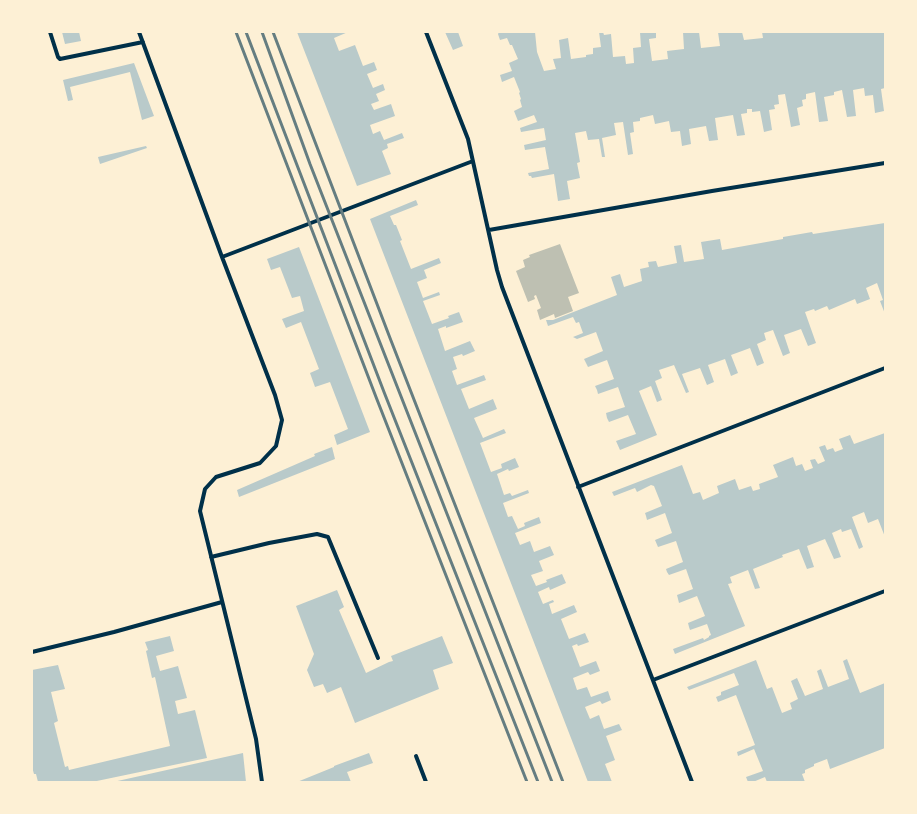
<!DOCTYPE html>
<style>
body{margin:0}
#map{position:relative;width:917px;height:814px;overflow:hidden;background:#fdf0d5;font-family:"PT Sans Narrow",sans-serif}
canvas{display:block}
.frame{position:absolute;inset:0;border:33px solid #fdf0d5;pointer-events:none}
</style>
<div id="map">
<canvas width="917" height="814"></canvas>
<div class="frame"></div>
</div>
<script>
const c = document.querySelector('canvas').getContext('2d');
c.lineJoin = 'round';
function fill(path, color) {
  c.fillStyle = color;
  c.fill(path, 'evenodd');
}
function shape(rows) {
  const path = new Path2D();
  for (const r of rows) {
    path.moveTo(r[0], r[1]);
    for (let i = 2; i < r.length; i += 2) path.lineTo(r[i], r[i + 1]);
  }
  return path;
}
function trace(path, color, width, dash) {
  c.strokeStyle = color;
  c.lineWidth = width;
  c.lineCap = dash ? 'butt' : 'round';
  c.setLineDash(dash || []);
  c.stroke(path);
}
fill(shape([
 [62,32,79,32,81,41,65,44],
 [297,32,348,32,334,38,339,51,355,45,363,66,374,62,377,70,367,74,373,88,383,84,385,90,376,94,379,101,371,104,374,110,391,104,395,116,370,125,373,134,380,131,384,140,402,133,404,138,387,144,388,148,382,151,391,174,357,186],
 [445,32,458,32,463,46,453,50],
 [499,32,535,32,537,52,544,71,556,69,553,59,561,58,559,40,568,38,571,59,586,57,586,55,593,54,593,48,601,47,599,32,603,32,604,35,611,34,613,57,625,56,626,64,634,63,633,48,641,47,640,32,656,32,656,38,649,39,652,61,668,59,667,51,684,49,683,32,699,32,701,48,720,46,718,32,742,32,744,40,763,38,762,32,885,33,885,88,881,89,884,111,875,113,873,95,865,96,864,88,853,90,856,116,847,117,842,90,834,92,834,95,824,97,828,121,819,122,815,92,806,94,806,99,802,100,803,106,797,108,800,125,791,127,785,94,778,95,779,104,774,105,775,109,769,110,772,130,764,132,760,111,752,112,752,109,747,109,747,113,741,114,745,135,737,136,733,115,715,118,718,140,709,141,706,126,689,129,691,144,682,146,680,131,671,132,669,121,655,124,653,115,640,118,640,121,633,122,634,132,630,133,633,154,628,155,623,122,614,123,616,135,602,138,605,157,602,157,599,139,588,140,586,131,575,133,580,162,577,163,580,178,567,181,570,199,558,201,554,174,532,178,531,176,529,176,528,173,549,169,545,147,525,150,524,145,546,140,544,128,521,132,520,128,537,122,534,115,518,121,514,111,522,107,520,100,521,99,519,93,520,92,514,77,502,82,500,75,512,71,509,63,518,59,512,45,510,45,507,38,500,40,498,34],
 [134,63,154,116,142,120,130,72,70,87,73,100,68,101,63,80],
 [146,146,147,148,100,164,98,157],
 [416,200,418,205,390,216,394,225,396,225,402,240,400,241,411,269,439,258,441,263,424,270,427,278,417,282,423,298,439,292,440,295,423,301,432,324,449,318,448,316,459,312,463,322,446,328,446,326,438,329,445,351,470,341,475,351,463,356,462,354,453,357,457,369,452,371,457,385,484,375,486,380,461,389,469,409,493,399,497,409,474,418,483,438,504,429,506,433,480,443,491,472,502,468,501,464,515,458,519,467,509,471,508,469,497,474,504,495,510,493,512,496,528,490,529,493,503,503,508,517,512,516,518,529,525,526,524,523,539,517,541,523,515,533,520,545,530,541,534,552,550,546,554,555,539,561,543,571,531,575,536,586,547,582,546,580,562,574,566,583,550,590,549,587,538,592,543,604,553,600,554,602,549,604,552,614,574,605,577,612,561,619,569,639,585,633,589,642,578,646,577,644,572,646,580,667,596,661,600,671,590,675,588,672,573,678,577,690,587,687,591,697,608,691,611,700,602,704,600,701,585,707,590,719,599,715,604,729,619,724,622,730,606,736,615,760,605,764,612,782,588,782,370,219],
 [885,223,885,314,880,301,883,300,877,283,866,288,870,299,857,304,855,299,829,310,827,306,815,311,814,309,805,312,816,343,808,346,801,329,784,335,790,353,783,356,773,330,764,333,766,340,757,344,764,363,757,366,750,348,742,351,731,355,738,373,731,376,725,359,708,365,714,382,707,385,700,368,682,374,689,392,686,393,674,365,659,370,662,378,655,381,662,400,657,402,651,386,639,391,657,435,620,450,616,441,636,434,628,415,609,422,607,418,606,413,625,407,618,387,598,394,597,390,595,386,614,379,607,360,588,367,584,359,603,351,596,332,577,339,573,337,583,333,579,322,576,323,573,317,548,326,546,320,553,320,617,295,611,277,620,274,624,287,642,281,640,269,649,267,648,262,656,261,658,267,677,263,674,246,681,245,684,262,704,259,701,242,720,239,722,250,783,239,783,237,812,232,813,234],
 [299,247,370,432,337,445,334,435,348,429,330,382,315,387,310,373,319,369,301,322,286,328,282,319,304,311,300,296,292,298,280,267,271,270,267,259],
 [885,433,885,537,878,519,868,523,864,512,852,517,863,547,859,549,851,529,842,532,841,529,832,533,841,557,834,559,825,539,807,546,814,567,807,569,799,549,782,555,783,557,753,569,760,588,755,589,748,570,730,577,732,583,728,584,745,626,675,654,673,649,703,638,704,640,709,637,709,636,711,635,707,624,690,630,689,627,688,623,705,616,697,596,679,603,677,595,693,589,686,569,669,575,667,572,666,569,683,562,676,541,658,547,655,540,672,533,665,513,647,520,646,516,645,513,662,506,654,486,651,485,637,492,635,488,614,496,612,492,682,465,693,494,700,492,703,500,719,493,717,486,735,479,739,490,751,486,753,491,760,489,759,484,778,477,773,465,793,457,796,466,802,464,805,471,813,468,810,460,815,459,818,464,825,461,819,447,825,445,827,450,833,448,835,452,843,449,839,439,850,435,854,444],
 [332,447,335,459,239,497,237,490,315,456,314,454],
 [337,590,344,607,339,610,366,673,389,662,393,661,391,656,442,636,453,663,433,670,439,689,355,723,341,687,327,693,323,684,314,687,307,670,314,654,296,606],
 [170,636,174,651,156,656,160,671,178,666,187,698,175,701,178,714,195,710,207,758,92,782,38,782,36,774,34,774,32,767,32,670,58,665,65,689,51,692,58,721,54,723,65,767,68,766,69,770,170,746,155,677,152,678,146,651,148,650,145,642],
 [847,659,860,693,885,683,885,748,830,769,827,759,814,764,814,766,805,770,805,773,802,774,805,782,767,782,765,777,753,782,748,782,746,777,763,771,754,749,738,756,737,752,755,745,736,695,718,702,716,697,721,695,721,692,739,685,734,673,689,690,687,687,756,660,767,689,772,687,782,713,792,709,790,703,798,699,791,681,797,678,805,696,823,689,817,671,821,669,828,687,849,679,843,661],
 [243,753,246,782,113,782],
 [369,753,373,763,347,772,351,782,297,782,334,767,334,766]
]), '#b9caca');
fill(shape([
 [560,244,579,293,568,297,573,311,555,318,554,314,540,320,537,310,541,308,536,295,534,296,535,299,528,302,516,271,525,267,523,260,530,257,529,255]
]), '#bec0b2');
trace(shape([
 [50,32,58,57,60,59,143,42],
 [139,32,222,257,275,395,282,420,276,446,260,463,216,477,205,489,200,511,256,739,262,782],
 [426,32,468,139,497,270,502,287,692,782],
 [489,230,712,191,885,163],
 [222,257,473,161],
 [578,487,885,368],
 [211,557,269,543,317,534,328,537,378,658],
 [32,652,114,632,222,602],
 [653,680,885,591],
 [416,756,426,782]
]), '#003049', 4);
trace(shape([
 [236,32,376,397,527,782],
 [246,32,384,392,538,782],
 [262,32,310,164,552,782],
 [273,32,390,338,563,782]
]), '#657d81', 3);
</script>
